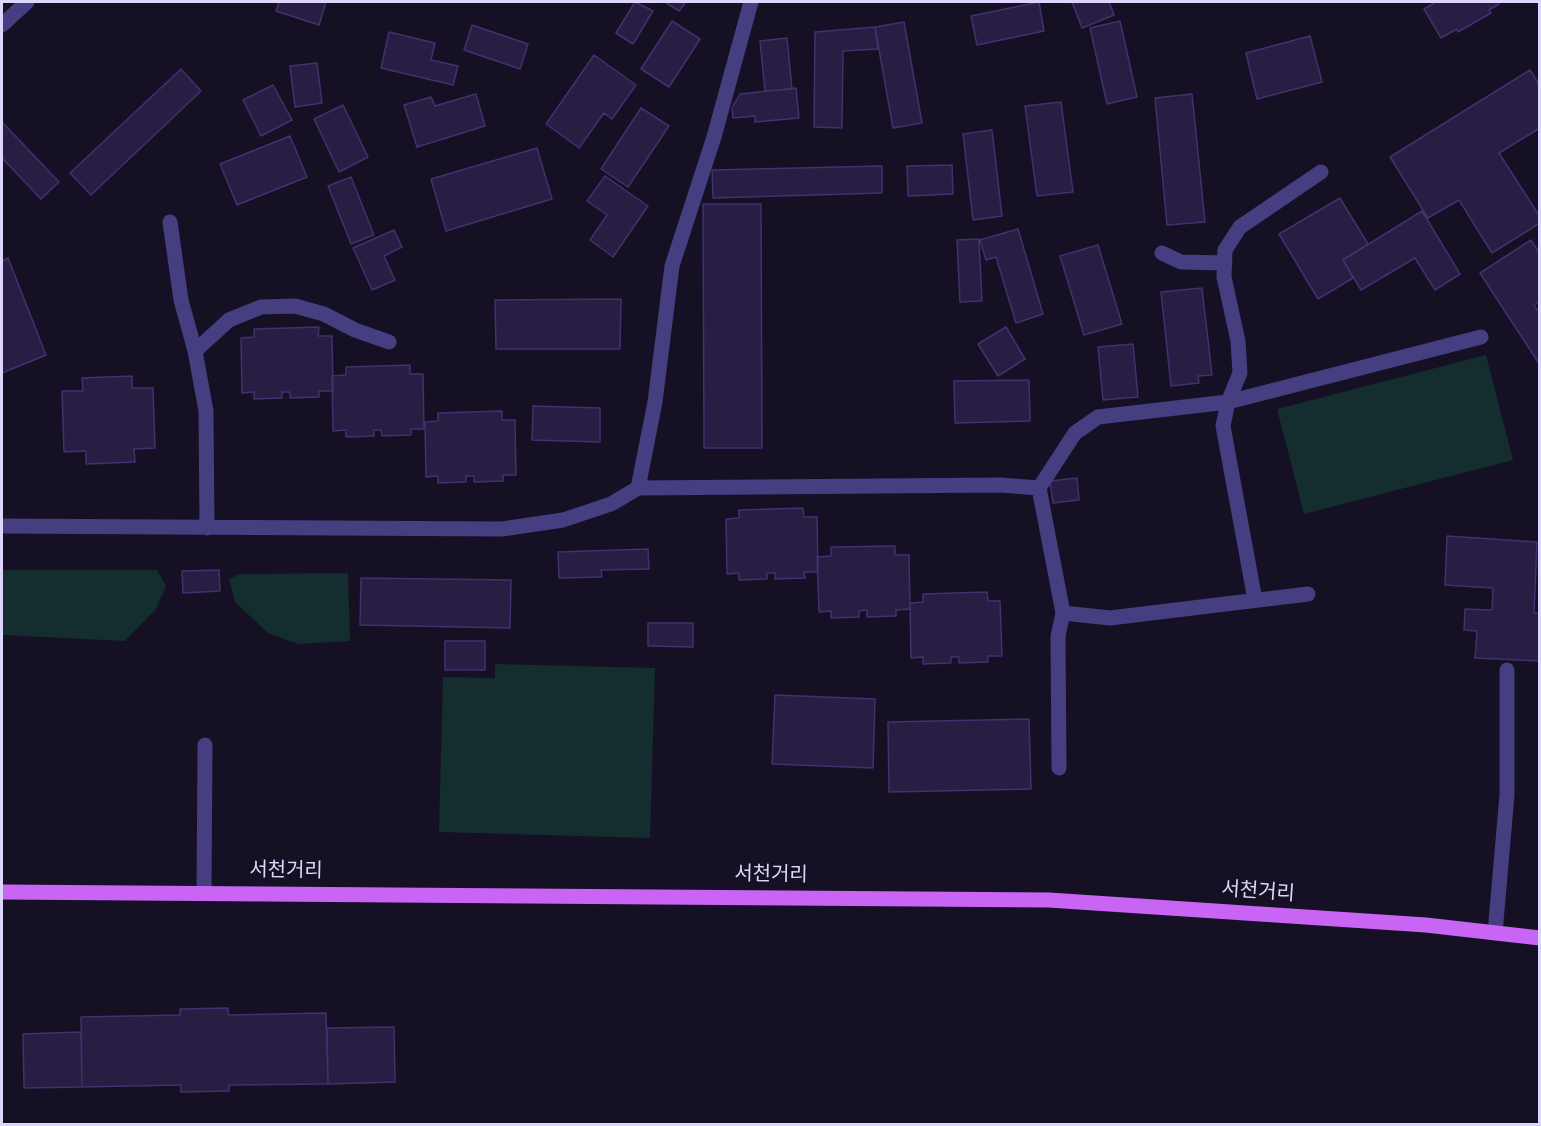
<!DOCTYPE html>
<meta charset="utf-8">
<style>
body{margin:0}
#map{position:relative;width:1541px;height:1126px;overflow:hidden;background:#151024;font-family:"Source Sans 3",sans-serif}
canvas{display:block}
.frame{position:absolute;inset:0;border:3px solid #ddd6fc;pointer-events:none}
</style>
<div id="map">
<canvas width="1541" height="1126"></canvas>
<div class="frame"></div>
</div>
<script>
const c = document.querySelector('canvas').getContext('2d');
c.lineJoin = 'round';
function fill(path, color) {
  c.fillStyle = color;
  c.fill(path, 'evenodd');
}
function shape(rows) {
  const path = new Path2D();
  for (const r of rows) {
    path.moveTo(r[0], r[1]);
    for (let i = 2; i < r.length; i += 2) path.lineTo(r[i], r[i + 1]);
  }
  return path;
}
function trace(path, color, width, dash) {
  c.strokeStyle = color;
  c.lineWidth = width;
  c.lineCap = dash ? 'butt' : 'round';
  c.setLineDash(dash || []);
  c.stroke(path);
}
function drawText(font, color, halo, rows, align = 'center') {
  c.font = font + ' "Source Sans 3","Noto Sans KR",sans-serif';
  c.lineWidth = 6;
  c.setLineDash([]);
  c.textBaseline = 'middle';
  c.strokeStyle = halo;
  c.fillStyle = color;
  for (const [text, x, y, turn = 0] of rows) {
    c.save();
    c.translate(x, y);
    c.rotate((+turn || 0) * Math.PI / 180);
    c.textAlign = isNaN(turn) ? turn : align;
    if (halo) c.strokeText(text, 0, 0);
    c.fillText(text, 0, 0);
    c.restore();
  }
}
fill(shape([
 [1486,355,1513,460,1304,514,1277,409],
 [2,570,157,570,166,586,156,609,125,641,2,635],
 [348,573,350,641,298,644,268,633,235,602,229,579,240,574],
 [495,664,655,668,650,838,439,832,443,677,495,678]
]), '#142d2e');
const building = shape([
 [279,2,326,2,319,25,276,11,279,2],
 [635,2,653,11,633,44,616,33,635,2],
 [665,2,686,2,679,11,665,2],
 [1039,2,1044,31,977,45,971,16,1039,2],
 [1072,2,1109,2,1114,15,1082,28,1072,2],
 [1436,2,1497,2,1499,4,1489,10,1491,13,1458,32,1457,29,1441,38,1424,9,1436,2],
 [672,21,700,39,669,87,641,69,672,21],
 [1120,21,1137,97,1107,104,1090,28,1120,21],
 [904,22,922,123,893,128,875,27,904,22],
 [472,25,528,44,520,69,464,50,472,25],
 [875,27,878,49,843,51,842,128,814,127,815,32,875,27],
 [389,32,435,43,431,60,458,66,453,85,381,68,389,32],
 [1310,36,1322,82,1257,99,1246,53,1310,36],
 [787,38,792,89,765,91,760,41,787,38],
 [594,55,636,85,612,119,604,113,579,148,546,124,594,55],
 [317,63,322,103,295,107,290,66,317,63],
 [181,69,201,91,91,195,70,173,181,69],
 [1530,70,1540,86,1540,128,1499,153,1540,217,1540,223,1492,253,1459,200,1428,218,1390,157,1530,70],
 [273,85,292,120,261,136,243,100,273,85],
 [796,88,799,118,755,122,755,116,733,118,732,108,740,94,796,88],
 [476,94,485,126,417,147,404,105,431,97,435,106,476,94],
 [1192,94,1205,222,1167,225,1155,98,1192,94],
 [1061,102,1073,192,1037,196,1025,106,1061,102],
 [343,105,368,157,339,172,314,119,343,105],
 [641,108,669,126,628,187,601,169,641,108],
 [2,122,59,182,41,199,2,158,2,122],
 [992,130,1002,216,973,220,963,134,992,130],
 [290,136,307,177,237,205,220,164,290,136],
 [537,148,552,199,446,231,431,179,537,148],
 [952,165,953,194,908,196,907,166,952,165],
 [882,166,882,193,713,198,712,170,882,166],
 [605,176,648,206,613,257,590,240,607,215,587,201,605,176],
 [351,177,374,235,351,244,328,186,351,177],
 [1340,198,1368,244,1343,260,1353,278,1318,299,1279,234,1340,198],
 [703,204,761,204,762,448,704,448,703,204],
 [1422,211,1460,274,1435,290,1415,258,1361,290,1343,260,1422,211],
 [1018,229,1043,314,1016,323,996,257,986,260,980,240,1018,229],
 [394,230,402,247,384,256,395,280,372,290,353,248,394,230],
 [979,239,982,301,960,302,957,240,979,239],
 [1531,240,1540,254,1540,301,1534,305,1537,310,1540,308,1540,365,1480,273,1531,240],
 [1098,245,1122,324,1084,335,1060,256,1098,245],
 [8,258,46,355,2,373,2,261,8,258],
 [1202,288,1212,375,1198,376,1199,383,1171,386,1161,292,1202,288],
 [621,299,620,349,496,349,495,300,621,299],
 [319,327,318,336,332,336,333,391,319,391,319,397,290,398,290,392,282,392,282,398,254,399,254,392,242,393,241,338,254,337,254,329,319,327],
 [1006,327,1025,359,998,376,978,344,1006,327],
 [1133,344,1138,397,1103,400,1098,347,1133,344],
 [410,365,410,374,423,374,424,429,411,429,411,435,382,436,381,430,374,430,374,436,346,437,346,430,333,431,332,376,346,375,346,367,410,365],
 [132,376,132,388,153,388,155,448,134,449,135,462,86,464,86,451,64,452,62,391,83,391,82,378,132,376],
 [1029,380,1030,421,955,423,954,381,1029,380],
 [533,406,600,408,600,442,532,440,533,406],
 [502,411,502,420,515,420,516,475,503,475,503,481,474,482,474,476,466,476,466,482,438,483,438,476,426,477,425,422,438,421,438,413,502,411],
 [1077,478,1079,500,1053,503,1050,481,1077,478],
 [803,508,804,517,817,517,818,572,804,572,805,578,775,579,775,573,767,573,767,579,739,580,739,573,727,574,726,519,739,518,739,510,803,508],
 [1447,536,1537,542,1534,613,1540,613,1540,661,1475,658,1477,631,1464,630,1465,609,1492,610,1493,588,1445,585,1447,536],
 [895,546,895,555,909,555,910,609,896,610,896,616,867,617,867,610,859,611,859,617,831,618,831,611,819,612,817,557,831,556,831,547,895,546],
 [648,549,649,569,601,570,602,577,559,578,558,552,648,549],
 [219,570,220,591,183,593,182,571,219,570],
 [361,578,511,580,510,628,360,625,361,578],
 [987,592,988,601,1000,601,1002,656,988,656,988,662,959,663,959,657,951,657,951,663,923,664,923,657,911,658,910,603,923,602,923,594,987,592],
 [648,623,693,623,693,647,648,646,648,623],
 [445,641,485,641,485,670,445,670,445,641],
 [775,695,875,699,873,768,772,764,775,695],
 [1029,719,1031,789,889,792,888,722,1029,719],
 [228,1008,228,1015,326,1013,328,1084,229,1085,229,1091,181,1092,181,1085,82,1087,81,1017,180,1015,180,1009,228,1008],
 [394,1027,395,1082,328,1084,327,1028,394,1027],
 [81,1032,82,1087,24,1088,23,1034,81,1032]
]);
fill(building, '#281e44');
trace(building, '#41316f', 1.5);
trace(shape([
 [2,25,27,2],
 [170,222,181,300,195,351,206,411,207,528],
 [1162,253,1181,262,1225,263],
 [195,351,229,320,261,307,295,306,324,314,355,330,389,342],
 [638,488,1000,485,1039,488,1063,613,1058,636,1059,768],
 [1039,488,1075,433,1098,417,1228,402,1481,337],
 [2,526,502,529,563,520,611,504,638,488,655,402,672,266,714,137,751,2],
 [1255,600,1223,426,1228,402,1240,373,1238,341,1224,277,1225,250,1240,227,1321,172],
 [1063,613,1110,618,1308,594],
 [204,892,205,745],
 [1495,933,1507,795,1507,670]
]), '#453e80', 15);
trace(shape([
 [2,892,1049,900,1426,925,1540,938]
]), '#c965f5', 15);
drawText('20px', '#ddd6fc', '#151024', [
 ["서천거리",286,872,1],
 ["서천거리",771,876,1],
 ["서천거리",1258,893,4]
]);
</script>
